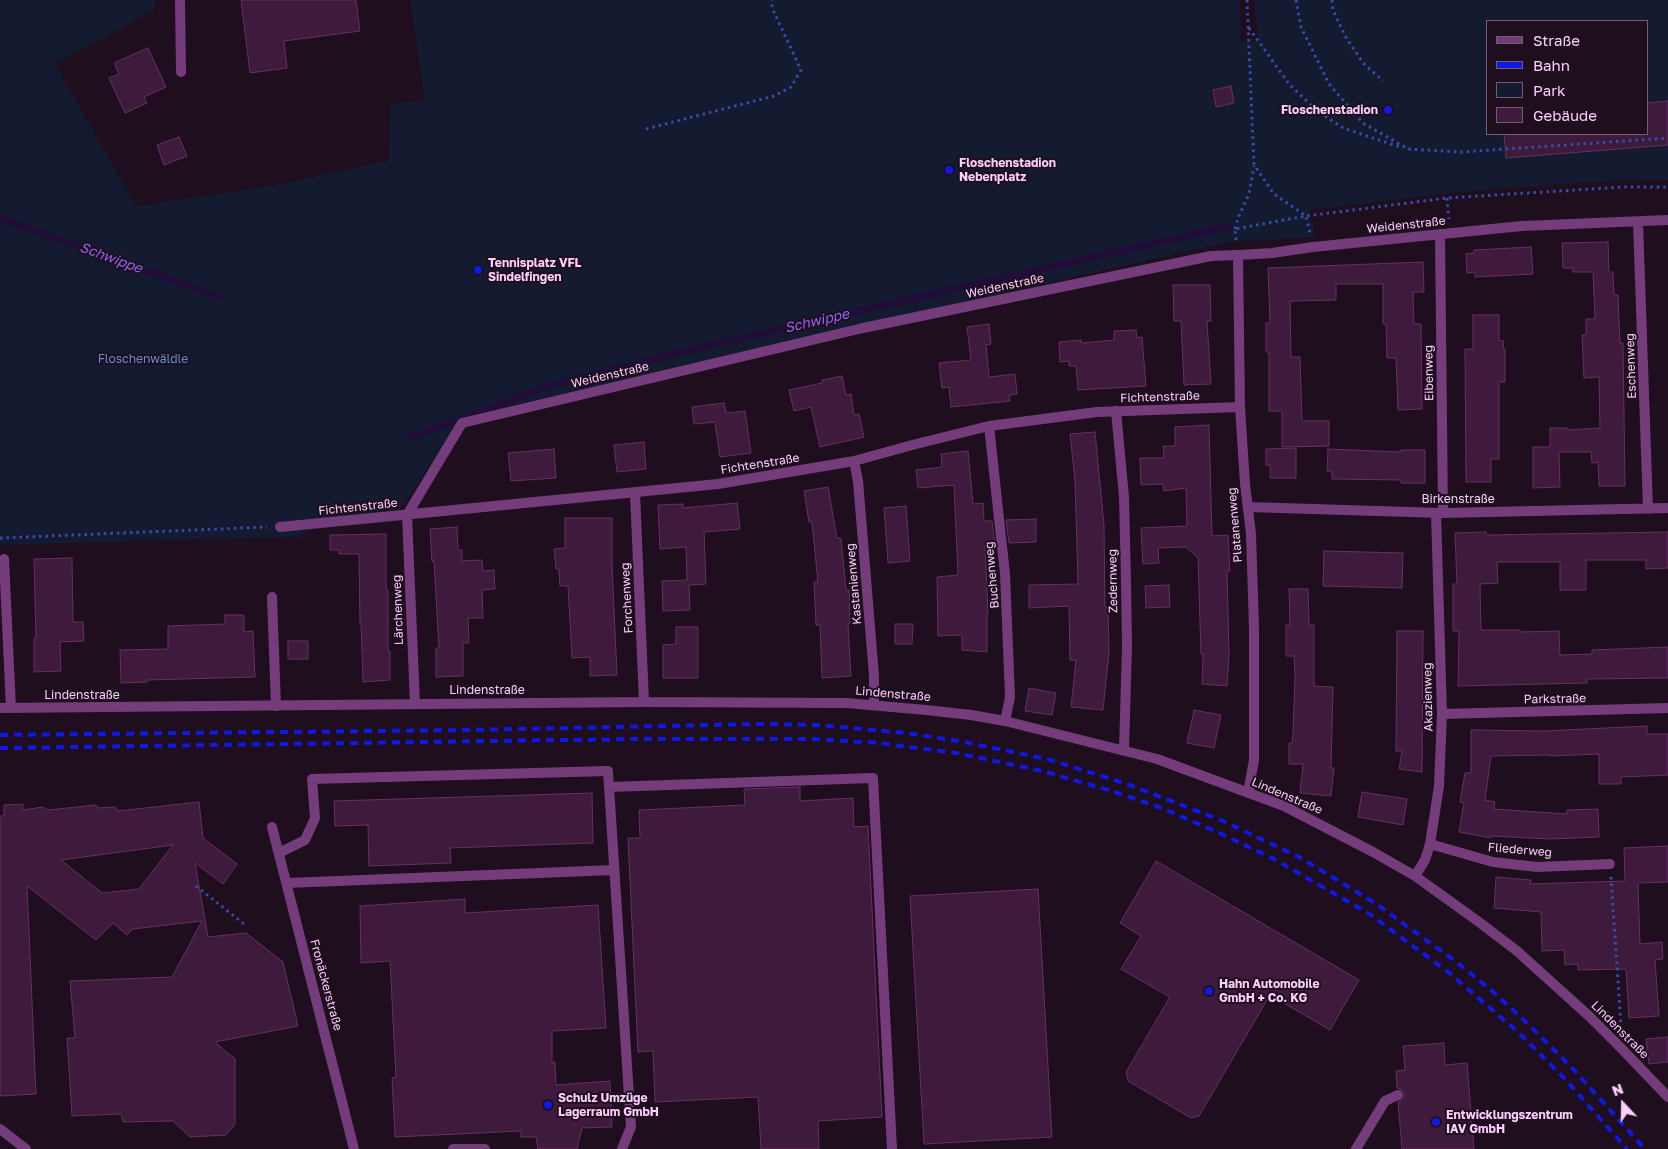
<!DOCTYPE html>
<meta charset="utf-8">
<style>
body{margin:0}
#map{position:relative;width:1668px;height:1149px;overflow:hidden;background:#1e0e1e;font-family:"Golos Text",sans-serif}
canvas{display:block}
.legend{position:absolute;left:1486px;top:20px;width:162px;height:115px;box-sizing:border-box;background:#1e0e1e;border:1px solid #765b77;margin:0;padding:6px 9px;list-style:none;font-size:15px;color:#fbcefc}
.legend li{display:flex;align-items:center;gap:10px;height:25px}
.legend b{width:25px;border:1px solid #765b77}
.north{position:absolute;left:1598px;top:1079px;width:50px;height:50px;-webkit-text-stroke:4px #1e0e1e;paint-order:stroke;rotate:339deg;font-size:14px;font-weight:700;line-height:20px;text-align:center;color:#fbcefc}
.north::after{content:'';display:block;margin:auto;width:18px;height:22px;background:#fbcefc;clip-path:polygon(50% 0,100% 100%,50% 72%,0 100%)}
</style>
<div id="map">
<canvas width="1668" height="1149"></canvas>
<ul class="legend">
<li><b style="height:6px;background:#743c7a"></b>Straße</li>
<li><b style="height:6px;background:#1018e6"></b>Bahn</li>
<li><b style="height:14px;background:#141a2f"></b>Park</li>
<li><b style="height:14px;background:#3e1b3c"></b>Gebäude</li>
</ul>
<div class="north">N</div>
</div>
<script>
const c = document.querySelector('canvas').getContext('2d');
c.lineJoin = 'round';
function fill(path, color) {
  c.fillStyle = color;
  c.fill(path, 'evenodd');
}
function shape(rows) {
  const path = new Path2D();
  for (const r of rows) {
    path.moveTo(r[0], r[1]);
    for (let i = 2; i < r.length; i += 2) path.lineTo(r[i], r[i + 1]);
  }
  return path;
}
function trace(path, color, width, dash) {
  c.strokeStyle = color;
  c.lineWidth = width;
  c.lineCap = dash ? 'butt' : 'round';
  c.setLineDash(dash || []);
  c.stroke(path);
}
function drawText(font, color, halo, rows, align = 'center') {
  c.font = font + ' "Golos Text",sans-serif';
  c.lineWidth = 4;
  c.setLineDash([]);
  c.textBaseline = 'middle';
  c.strokeStyle = halo;
  c.fillStyle = color;
  for (const [text, x, y, turn = 0] of rows) {
    c.save();
    c.translate(x, y);
    c.rotate((+turn || 0) * Math.PI / 180);
    c.textAlign = isNaN(turn) ? turn : align;
    if (halo) c.strokeText(text, 0, 0);
    c.fillText(text, 0, 0);
    c.restore();
  }
}
fill(shape([
 [0,0,155,0,155,10,55,64,136,206,282,184,389,160,390,104,425,100,410,0,1240,0,1241,42,1258,41,1254,0,1668,0,1668,180,1592,182,1458,192,1318,209,1317,207,1312,208,1310,210,1315,237,1229,242,462,417,401,508,309,527,299,537,0,545],
 [1487,21,1647,21,1647,134,1487,134]
]), '#141a2f');
trace(shape([
 [0,218,222,298],
 [410,438,548,386,689,350,1230,226]
]), '#220c39', 6);
const building = shape([
 [241,0,356,0,360,31,284,41,287,68,250,73,241,0],
 [148,48,166,87,144,97,147,103,125,113,109,78,119,74,114,63,148,48],
 [1231,86,1234,103,1216,107,1213,90,1231,86],
 [1668,101,1668,145,1506,158,1504,134,1647,134,1647,103,1668,101],
 [179,137,187,156,164,165,157,145,179,137],
 [1608,242,1609,272,1613,272,1614,295,1618,295,1620,343,1623,343,1625,486,1599,486,1598,462,1592,463,1591,452,1559,452,1560,487,1533,488,1533,447,1550,447,1550,428,1567,428,1567,430,1600,428,1599,377,1584,378,1582,335,1586,335,1586,319,1595,319,1593,272,1573,272,1573,268,1563,268,1562,243,1608,242],
 [1531,247,1533,274,1475,277,1475,272,1467,273,1466,254,1474,253,1474,250,1531,247],
 [1423,262,1424,292,1413,292,1414,324,1421,324,1422,409,1398,410,1396,358,1387,358,1386,324,1383,324,1383,284,1336,284,1336,300,1290,301,1291,357,1300,357,1302,421,1329,421,1329,446,1282,447,1282,411,1269,411,1269,352,1266,352,1266,323,1270,323,1268,268,1423,262],
 [1173,285,1210,285,1211,321,1207,321,1211,384,1184,385,1181,321,1174,321,1173,285],
 [1473,315,1499,315,1499,340,1504,341,1503,349,1505,349,1505,382,1499,382,1499,459,1491,459,1491,482,1466,482,1465,349,1473,349,1473,315],
 [989,324,991,344,986,345,989,377,1015,374,1017,394,1009,395,1010,401,951,407,949,387,942,388,939,363,971,360,967,327,989,324],
 [1136,330,1137,338,1142,337,1146,386,1078,390,1076,366,1069,366,1069,361,1060,362,1059,342,1081,340,1081,343,1114,340,1114,331,1136,330],
 [842,376,846,395,851,394,854,415,859,414,864,437,820,447,811,407,794,411,789,390,822,383,822,380,842,376],
 [724,403,726,413,745,411,751,453,720,457,715,422,694,424,692,407,724,403],
 [1209,425,1212,536,1228,535,1230,571,1227,571,1229,654,1227,686,1202,684,1203,654,1201,654,1198,558,1186,547,1158,548,1159,563,1143,564,1142,548,1141,528,1187,526,1186,488,1164,491,1163,484,1141,485,1140,458,1164,458,1163,446,1175,446,1175,427,1209,425],
 [1095,432,1104,525,1105,607,1108,607,1109,652,1103,710,1071,707,1076,660,1070,660,1069,606,1029,608,1029,585,1078,584,1075,480,1070,434,1095,432],
 [644,442,646,469,617,472,614,445,644,442],
 [1296,448,1296,478,1270,478,1270,465,1266,465,1266,449,1296,448],
 [554,449,556,478,511,481,508,453,554,449],
 [1328,449,1401,452,1401,450,1425,450,1425,483,1401,483,1401,480,1332,479,1332,471,1327,471,1328,449],
 [968,451,973,504,983,503,984,521,992,521,995,544,985,544,988,613,987,613,987,652,962,650,962,635,938,636,937,577,958,575,954,485,918,488,916,470,942,467,941,454,968,451],
 [828,487,837,538,841,538,846,590,849,590,850,623,848,624,851,676,822,678,820,625,816,625,814,582,818,582,812,522,809,522,804,491,828,487],
 [737,503,740,529,704,532,706,584,689,585,690,610,663,611,662,581,687,580,686,547,660,549,658,505,683,504,683,508,737,503],
 [906,506,910,561,888,563,884,508,906,506],
 [565,518,612,518,612,566,617,675,590,676,590,657,572,658,568,586,560,586,559,569,556,569,554,549,565,548,565,518],
 [1036,519,1036,542,1009,543,1006,520,1036,519],
 [457,527,458,550,462,550,462,561,482,560,483,571,494,570,495,589,482,590,483,618,468,618,469,643,463,643,463,676,436,677,436,648,439,648,434,561,432,561,430,529,457,527],
 [1486,532,1486,535,1668,532,1668,568,1646,569,1646,560,1586,560,1586,590,1560,590,1560,562,1497,562,1498,583,1480,584,1481,630,1520,630,1520,632,1559,631,1560,655,1592,654,1592,650,1668,647,1668,678,1587,679,1587,683,1458,686,1459,631,1453,631,1453,584,1457,584,1455,533,1486,532],
 [386,534,386,590,388,590,388,651,390,651,390,680,363,682,361,624,360,624,359,554,339,554,339,550,330,550,330,535,386,534],
 [1324,551,1403,553,1402,588,1323,586,1324,551],
 [72,558,73,622,83,622,84,641,60,642,61,671,34,672,34,638,36,638,34,559,72,558],
 [1169,585,1170,607,1146,608,1145,586,1169,585],
 [1289,589,1308,589,1309,625,1314,625,1314,686,1333,687,1331,768,1334,768,1331,796,1300,793,1303,764,1289,764,1289,743,1292,743,1293,734,1295,677,1294,656,1286,656,1286,625,1290,625,1289,589],
 [225,615,244,615,244,632,253,631,255,677,147,680,147,682,121,683,120,650,168,649,168,626,225,624,225,615],
 [895,624,913,624,912,644,895,644,895,624],
 [676,627,698,627,698,678,663,678,663,645,676,644,676,627],
 [1397,631,1423,631,1422,772,1399,769,1402,751,1396,751,1397,631],
 [288,641,308,641,308,659,288,659,288,641],
 [1029,688,1056,693,1052,715,1025,711,1029,688],
 [1194,710,1221,715,1214,748,1187,743,1194,710],
 [1647,726,1647,734,1668,734,1668,775,1621,777,1621,784,1599,784,1599,754,1550,756,1550,755,1491,756,1485,800,1495,802,1494,809,1567,814,1567,810,1598,809,1599,837,1550,839,1491,836,1491,838,1459,832,1464,803,1460,802,1465,773,1471,773,1471,730,1544,731,1647,726],
 [800,787,800,801,853,798,854,827,868,826,882,1117,818,1121,819,1149,761,1149,758,1097,655,1102,653,1051,638,1052,628,838,640,838,639,810,745,805,744,789,800,787],
 [1362,792,1407,799,1403,825,1358,817,1362,792],
 [592,793,593,843,450,848,451,863,369,866,368,825,335,826,334,801,592,793],
 [199,802,203,838,237,864,223,884,195,863,208,937,246,933,283,962,298,1026,215,1042,235,1059,235,1124,226,1135,190,1137,173,1121,123,1122,121,1114,72,1116,67,1038,75,1038,70,981,172,977,202,921,133,929,127,935,113,923,96,940,27,886,36,1094,0,1096,0,816,4,816,4,805,23,804,23,810,43,807,48,810,96,805,98,808,115,807,118,811,199,802],
 [173,845,139,889,102,893,61,860,173,845],
 [1668,846,1668,882,1638,883,1640,944,1662,942,1663,959,1655,960,1659,1016,1629,1018,1626,969,1578,970,1578,964,1565,965,1564,950,1542,951,1541,912,1494,908,1496,877,1531,880,1530,884,1625,881,1624,848,1668,846],
 [1156,861,1359,980,1330,1030,1270,995,1199,1116,1191,1118,1128,1081,1126,1072,1170,997,1121,969,1141,936,1120,923,1156,861],
 [1038,889,1052,1137,924,1144,910,896,1038,889],
 [465,899,465,913,598,905,606,1028,552,1031,552,1063,555,1062,556,1085,610,1081,612,1127,582,1128,577,1149,538,1149,536,1137,521,1137,521,1131,395,1137,392,1078,396,1077,390,961,361,963,360,906,465,899],
 [1668,1037,1668,1062,1649,1064,1646,1039,1668,1037],
 [1444,1043,1445,1065,1467,1063,1474,1149,1402,1149,1398,1102,1403,1099,1405,1095,1402,1090,1397,1088,1396,1071,1405,1070,1403,1046,1444,1043]
]);
fill(building, '#3e1b3c');
trace(building, '#682f65', 1);
trace(shape([
 [1247,0,1254,165,1274,194,1306,216,1310,233],
 [1296,0,1301,27,1329,84,1363,123,1408,149,1462,152,1668,138],
 [1332,0,1333,10,1345,36,1363,63,1383,81],
 [1249,28,1289,84,1316,110,1343,128,1400,147],
 [646,129,774,96,791,87,801,70,773,10,771,0],
 [1447,198,1449,219],
 [1235,229,1238,218,1249,194,1254,166],
 [1236,240,1235,229,1306,216,1447,198,1623,187,1668,187],
 [0,538,267,527],
 [1611,877,1621,1026],
 [196,886,244,924]
]), '#364ca8', 3, [2.5, 4]);
trace(shape([
 [180,0,181,72],
 [407,515,462,423,863,328,1211,256,1238,255],
 [272,597,276,706],
 [609,787,873,778,892,1149],
 [279,853,305,840,315,818,312,779,608,771,631,1127,622,1149],
 [287,883,614,870],
 [1356,1149,1385,1101,1398,1095]
]), '#743c7a', 10);
trace(shape([
 [1638,222,1648,509],
 [1440,234,1443,513],
 [1116,411,1124,497,1126,581,1127,647,1124,750],
 [989,426,1005,574,1010,697,1005,721],
 [854,461,858,481,874,676,874,705],
 [635,493,644,702],
 [1248,507,1443,513,1668,508],
 [407,515,415,704],
 [280,527,718,484,854,461,916,444,989,426,1097,412,1240,407],
 [4,559,11,708],
 [0,708,644,702,847,703,926,710,971,715,1005,721,1157,759,1284,806,1373,852,1415,876,1479,922,1517,951,1589,1016,1622,1049,1668,1097],
 [1442,714,1668,708],
 [1248,793,1254,760,1254,628,1251,534,1245,484,1240,407,1238,255,1272,253,1313,247,1522,226,1668,220],
 [272,827,354,1149],
 [1430,844,1493,862,1537,867,1610,864],
 [1415,876,1425,860,1430,844,1439,786,1442,714,1436,513],
 [0,1129,26,1149],
 [453,1149,485,1149]
]), '#743c7a', 10);
trace(shape([
 [0,735,468,730,764,724,817,725,906,733,959,741,1047,759,1127,784,1223,821,1299,857,1375,903,1455,961,1491,990,1527,1023,1574,1070,1645,1149],
 [0,748,637,739,814,739,879,743,956,753,1043,771,1115,792,1159,807,1215,831,1272,858,1368,913,1447,971,1518,1032,1565,1079,1627,1149]
]), '#1018e6', 4, [8, 6]);
for (const [x, y, r, color] of [
 [1388,110,5,"#1018e6"],
 [949,170,5,"#1018e6"],
 [478,270,5,"#1018e6"],
 [1209,991,5,"#1018e6"],
 [548,1105,5,"#1018e6"],
 [1436,1122,5,"#1018e6"]
]) {
  const dot = new Path2D();
  dot.arc(x, y, r, 0, 2 * Math.PI);
  c.fillStyle = color;
  c.fill(dot);
  trace(dot, '#1e0e1e', 2);
}
drawText('bold 12px', '#fbcefc', '#1e0e1e', [
 ["Floschenstadion",1378,110,"right"],
 ["Floschenstadion",959,163],
 ["Nebenplatz",959,177],
 ["Tennisplatz VFL",488,263],
 ["Sindelfingen",488,277],
 ["Hahn Automobile",1219,984],
 ["GmbH + Co. KG",1219,998],
 ["Schulz Umzüge",558,1098],
 ["Lagerraum GmbH",558,1112],
 ["Entwicklungszentrum",1446,1115],
 ["IAV GmbH",1446,1129]
], 'left');
drawText('12px', '#fbcefc', '#1e0e1e', [
 ["Weidenstraße",1406,225,-6],
 ["Weidenstraße",1005,286,-12],
 ["Eschenweg",1631,366,-92],
 ["Eibenweg",1429,373,-91],
 ["Weidenstraße",610,375,-13],
 ["Fichtenstraße",1160,397,-2],
 ["Fichtenstraße",760,464,-9],
 ["Birkenstraße",1458,499],
 ["Fichtenstraße",358,507,-6],
 ["Platanenweg",1235,525,-95],
 ["Buchenweg",992,575,-95],
 ["Zedernweg",1113,581,-91],
 ["Kastanienweg",854,584,-95],
 ["Forchenweg",627,598,-93],
 ["Lärchenweg",398,610,-92],
 ["Lindenstraße",487,690],
 ["Lindenstraße",893,694,5],
 ["Lindenstraße",82,695],
 ["Akazienweg",1428,697,-91],
 ["Parkstraße",1555,699,-1],
 ["Lindenstraße",1287,796,23],
 ["Fliederweg",1520,850,5],
 ["Fronäckerstraße",326,985,75],
 ["Lindenstraße",1620,1030,45]
]);
drawText('12px', '#608ed6', '#1e0e1e', [
 ["Floschenwäldle",143,359]
]);
drawText('italic 14px', '#9364f4', '#1e0e1e', [
 ["Schwippe",111,258,20],
 ["Schwippe",817,321,-13]
]);
</script>
